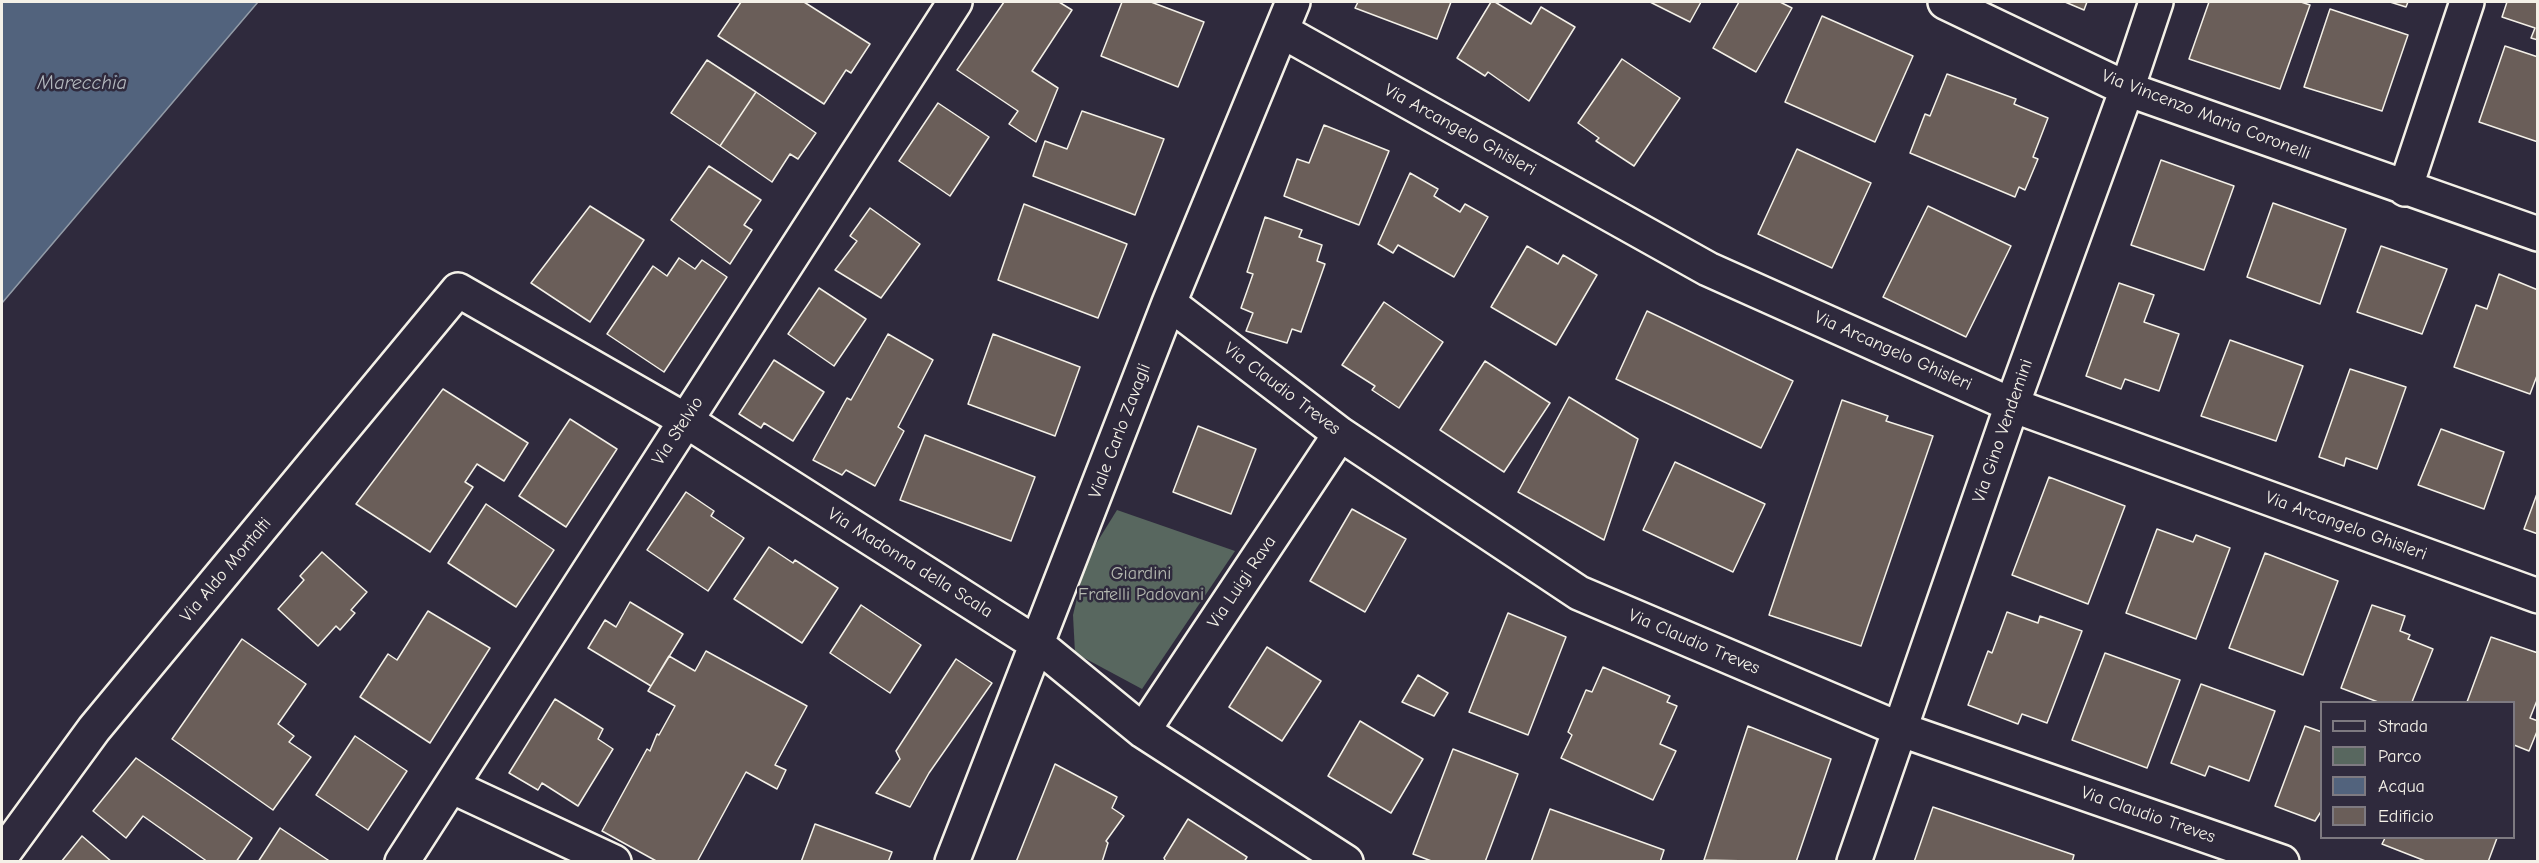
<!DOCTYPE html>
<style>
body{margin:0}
#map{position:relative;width:2539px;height:863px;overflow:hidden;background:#2f2a3d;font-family:"Comic Neue",sans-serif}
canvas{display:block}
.frame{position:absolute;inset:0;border:3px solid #f4f1e8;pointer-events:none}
.legend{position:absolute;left:2320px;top:701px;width:195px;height:138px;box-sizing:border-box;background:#2f2a3d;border:2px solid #7e7a81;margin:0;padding:8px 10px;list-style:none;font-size:18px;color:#f4f1e8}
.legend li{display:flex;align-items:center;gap:12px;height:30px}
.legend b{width:30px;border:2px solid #7e7a81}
</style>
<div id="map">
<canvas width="2539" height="863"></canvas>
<div class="frame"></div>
<ul class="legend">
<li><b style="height:8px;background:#2f2a3d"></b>Strada</li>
<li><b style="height:16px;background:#58675f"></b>Parco</li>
<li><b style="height:16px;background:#52637d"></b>Acqua</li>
<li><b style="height:16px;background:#6a5e59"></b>Edificio</li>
</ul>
</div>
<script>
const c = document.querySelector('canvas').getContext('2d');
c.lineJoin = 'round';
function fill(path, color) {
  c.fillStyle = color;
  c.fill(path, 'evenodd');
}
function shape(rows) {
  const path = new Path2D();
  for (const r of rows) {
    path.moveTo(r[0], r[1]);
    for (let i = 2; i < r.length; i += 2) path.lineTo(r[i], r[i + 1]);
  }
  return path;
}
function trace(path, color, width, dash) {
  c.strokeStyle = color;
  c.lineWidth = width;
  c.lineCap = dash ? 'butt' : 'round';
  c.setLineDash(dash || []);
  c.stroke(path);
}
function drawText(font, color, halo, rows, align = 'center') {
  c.font = font + ' "Comic Neue",sans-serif';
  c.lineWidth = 5;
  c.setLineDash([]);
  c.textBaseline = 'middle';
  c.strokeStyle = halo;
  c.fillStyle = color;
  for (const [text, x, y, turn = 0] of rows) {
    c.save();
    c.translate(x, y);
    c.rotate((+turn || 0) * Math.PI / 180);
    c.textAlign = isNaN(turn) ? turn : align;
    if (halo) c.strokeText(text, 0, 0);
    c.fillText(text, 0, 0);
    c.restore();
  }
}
fill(shape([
 [1117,510,1235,551,1142,689,1075,653,1073,615,1086,560]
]), '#58675f');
const water = shape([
 [2,2,258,2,2,303,2,2]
]);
fill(water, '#52637d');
trace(water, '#939ca8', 1.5);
const building = shape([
 [741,2,804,2,870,44,851,73,846,70,824,104,718,36,741,2],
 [1004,2,1059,2,1072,10,1032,71,1058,88,1036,142,1009,124,1018,111,957,70,1004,2],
 [1122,2,1151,2,1204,22,1178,87,1101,56,1122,2],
 [1358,2,1451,2,1437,39,1355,8,1358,2],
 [1491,2,1495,2,1531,24,1541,7,1575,27,1529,101,1488,72,1485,76,1457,58,1491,2],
 [1650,2,1701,2,1690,22,1650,2],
 [1739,2,1780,2,1792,8,1756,72,1713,48,1739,2],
 [2065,2,2087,2,2084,10,2065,2],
 [2209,2,2301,2,2310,5,2280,89,2189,59,2209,2],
 [2390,2,2408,2,2406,7,2390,2],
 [2507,2,2538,2,2538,40,2531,38,2535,28,2502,17,2507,2],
 [2330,9,2408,35,2382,111,2304,87,2330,9],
 [1822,16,1913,56,1875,142,1785,102,1822,16],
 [2505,46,2538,57,2538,142,2479,122,2505,46],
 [1622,59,1680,98,1634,166,1596,141,1599,138,1578,123,1622,59],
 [707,60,756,92,720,146,671,113,707,60],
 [1947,74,2016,99,2014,104,2048,118,2033,157,2038,159,2025,190,2019,187,2015,197,1910,153,1925,114,1930,116,1947,74],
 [756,92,816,133,798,159,790,154,772,182,720,146,756,92],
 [938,103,989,137,950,196,899,161,938,103],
 [1082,111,1164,139,1135,215,1033,176,1045,141,1067,149,1082,111],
 [1324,125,1389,151,1359,225,1284,196,1297,159,1309,163,1324,125],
 [1797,149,1871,183,1832,268,1758,234,1797,149],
 [2161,160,2234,186,2204,270,2131,245,2161,160],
 [709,166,761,200,744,225,752,230,730,264,671,220,709,166],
 [1410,173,1438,189,1434,196,1460,212,1465,204,1488,217,1454,277,1398,245,1393,253,1378,244,1410,173],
 [2273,203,2346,229,2320,304,2247,277,2273,203],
 [1024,204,1127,244,1098,318,998,280,1024,204],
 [590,206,644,240,590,322,531,283,590,206],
 [1928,206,2011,246,1966,337,1883,297,1928,206],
 [870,208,920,244,881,298,835,270,857,241,850,236,870,208],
 [1265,217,1302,230,1299,237,1322,245,1317,261,1325,264,1301,332,1292,329,1287,343,1246,331,1253,313,1241,308,1253,274,1247,272,1265,217],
 [1527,246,1558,264,1563,255,1597,275,1556,345,1491,307,1527,246],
 [2381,246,2447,269,2422,334,2357,312,2381,246],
 [679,258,695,269,702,260,727,277,664,372,607,334,653,266,667,276,679,258],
 [2499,274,2538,290,2538,373,2530,394,2454,367,2476,305,2487,309,2499,274],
 [2119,283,2154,295,2144,322,2179,334,2159,391,2125,379,2121,389,2086,376,2119,283],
 [819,288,866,319,834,366,788,334,819,288],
 [1384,302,1443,342,1399,408,1372,390,1375,386,1342,365,1384,302],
 [1647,311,1793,381,1761,448,1616,379,1647,311],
 [888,334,933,360,898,427,904,431,875,486,846,470,842,475,813,460,847,398,851,400,888,334],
 [993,334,1080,367,1055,436,968,404,993,334],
 [2230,340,2303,366,2276,441,2201,416,2230,340],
 [774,360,824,392,793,441,764,423,761,428,739,414,774,360],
 [1485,361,1550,403,1504,472,1440,430,1485,361],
 [2350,369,2406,387,2377,469,2346,458,2344,466,2319,457,2350,369],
 [443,389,528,443,504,481,477,464,465,482,473,487,430,552,356,504,443,389],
 [1569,397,1638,439,1604,540,1518,492,1569,397],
 [1842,400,1888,416,1886,421,1933,436,1861,646,1769,615,1842,400],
 [570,419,617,449,566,527,519,496,570,419],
 [1198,426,1256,449,1231,514,1173,492,1198,426],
 [2441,429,2504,452,2484,509,2418,485,2441,429],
 [925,435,1035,477,1011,541,900,500,925,435],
 [1675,462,1765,504,1733,572,1643,530,1675,462],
 [2049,477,2125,506,2088,604,2012,575,2049,477],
 [2538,491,2538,534,2524,529,2538,491],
 [686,492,714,511,711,516,744,538,708,591,647,550,686,492],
 [486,504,554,550,516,607,448,563,486,504],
 [1352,509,1406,539,1365,612,1310,581,1352,509],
 [2157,529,2193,542,2196,535,2230,548,2196,639,2126,613,2157,529],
 [769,547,793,563,795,560,838,588,802,643,734,599,769,547],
 [322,552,367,592,351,610,355,613,340,630,336,626,318,646,278,609,304,580,300,576,322,552],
 [2265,553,2338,581,2303,675,2229,648,2265,553],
 [630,602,683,634,651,686,588,648,605,620,616,627,630,602],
 [861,605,921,645,890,693,830,653,861,605],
 [2372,605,2405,616,2400,631,2410,635,2408,639,2433,649,2412,702,2378,702,2341,688,2372,605],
 [428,611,490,648,430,743,360,697,388,654,397,660,428,611],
 [2007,612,2038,623,2040,616,2082,631,2047,723,2022,714,2018,724,1968,705,1988,651,1992,653,2007,612],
 [1508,613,1566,637,1528,735,1469,712,1508,613],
 [2491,637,2538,653,2538,698,2530,718,2538,721,2538,729,2529,751,2514,745,2514,702,2467,702,2491,637],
 [242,639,306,684,278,724,294,736,289,742,311,757,273,810,172,739,242,639],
 [1267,647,1321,681,1282,741,1229,707,1267,647],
 [706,651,807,706,775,765,786,770,777,789,746,772,697,862,658,862,602,831,647,749,650,751,657,734,659,735,675,706,648,691,669,656,695,671,706,651],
 [2105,653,2180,680,2147,768,2072,740,2105,653],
 [956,659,992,683,929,773,910,807,876,793,900,759,896,751,956,659],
 [1603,667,1670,696,1667,702,1677,706,1660,744,1676,751,1653,800,1561,758,1572,735,1568,732,1586,690,1592,692,1603,667],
 [1418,675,1448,693,1434,716,1402,702,1418,675],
 [2201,684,2275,711,2249,781,2209,766,2205,776,2171,763,2201,684],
 [555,699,603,729,598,739,613,749,578,806,542,783,538,790,509,773,555,699],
 [1360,721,1423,759,1391,813,1328,776,1360,721],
 [1748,726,1831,759,1796,862,1704,860,1748,726],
 [2305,726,2322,732,2322,810,2315,821,2275,806,2305,726],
 [355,736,407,771,368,830,316,795,355,736],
 [1453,749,1518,774,1485,862,1434,862,1413,854,1453,749],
 [136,758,252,838,236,862,208,862,143,816,126,838,93,811,136,758],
 [1055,764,1117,797,1112,808,1124,816,1106,841,1108,843,1102,862,1016,862,1055,764],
 [1933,807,2074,855,2072,862,1914,862,1933,807],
 [1550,809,1664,850,1660,862,1531,862,1550,809],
 [1188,819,1247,857,1244,862,1166,862,1164,858,1188,819],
 [815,824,892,852,888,862,801,862,815,824],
 [280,828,331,862,258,862,280,828],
 [82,836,112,862,61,862,82,836],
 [2385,838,2497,838,2488,862,2428,862,2382,844,2385,838]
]);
fill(building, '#6a5e59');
trace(building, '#f4f1e8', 1.5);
const minor = shape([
 [1945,2,2127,89,2538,234],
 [1282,31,1708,269,2012,405,2538,596],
 [2405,189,2467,2],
 [1169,303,1340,434,1579,593,1899,729,2282,862],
 [1143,731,1340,434],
 [451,786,614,862],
 [2,855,94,729,458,290,685,420,1037,644,1143,731,1346,862],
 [402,862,955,2],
 [952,862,1169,303,1293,2],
 [1854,862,2012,405,2127,89,2156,2]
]);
trace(minor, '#f4f1e8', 38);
trace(minor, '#2f2a3d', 33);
drawText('18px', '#f4f1e8', '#2f2a3d', [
 ["Via Vincenzo Maria Coronelli",2206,115,21],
 ["Via Arcangelo Ghisleri",1460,130,29],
 ["Via Arcangelo Ghisleri",1893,351,24],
 ["Via Claudio Treves",1282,389,37],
 ["Via Stelvio",678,431,-57],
 ["Viale Carlo Zavagli",1120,431,-69],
 ["Via Gino Vendemini",2003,431,-71],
 ["Via Arcangelo Ghisleri",2346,526,20],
 ["Via Madonna della Scala",910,563,32],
 ["Via Aldo Montalti",226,570,-50],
 ["Via Luigi Rava",1242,582,-56],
 ["Via Claudio Treves",1694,642,23],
 ["Via Claudio Treves",2148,815,19]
]);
drawText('18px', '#b6bab1', '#2f2a3d', [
 ["Giardini",1141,574],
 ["Fratelli Padovani",1141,595]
]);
drawText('italic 20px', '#b3b8bd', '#2f2a3d', [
 ["Marecchia",82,83]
]);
</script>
